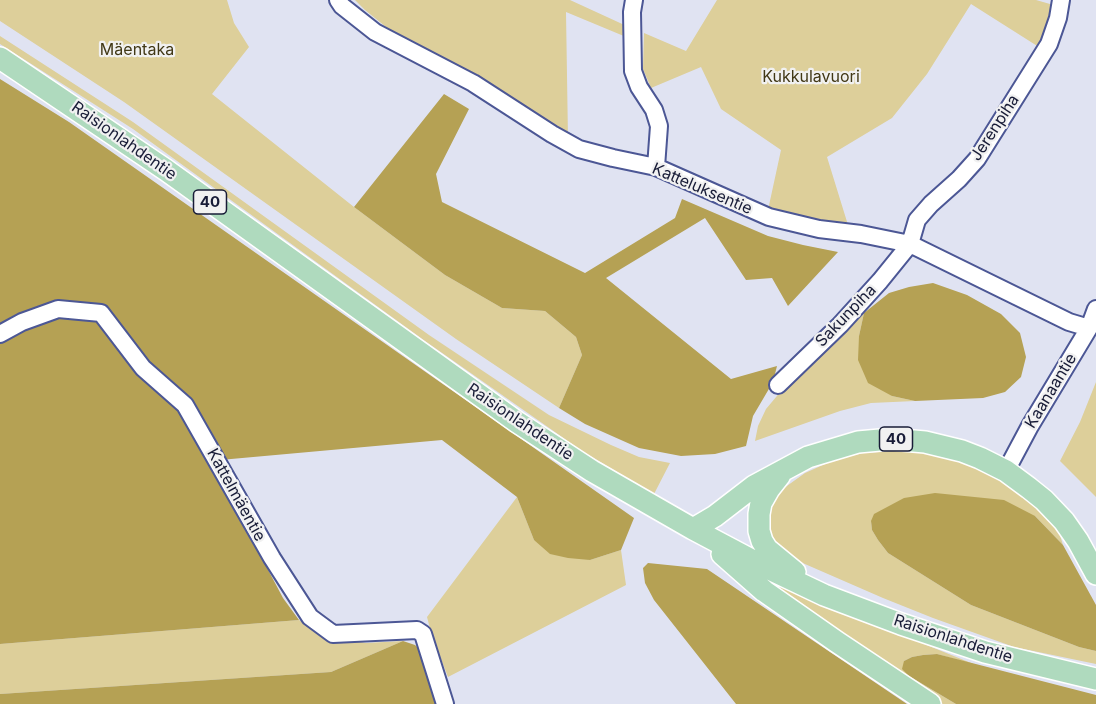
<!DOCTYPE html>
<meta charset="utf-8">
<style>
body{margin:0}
canvas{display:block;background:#e0e3f2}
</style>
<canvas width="1096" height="704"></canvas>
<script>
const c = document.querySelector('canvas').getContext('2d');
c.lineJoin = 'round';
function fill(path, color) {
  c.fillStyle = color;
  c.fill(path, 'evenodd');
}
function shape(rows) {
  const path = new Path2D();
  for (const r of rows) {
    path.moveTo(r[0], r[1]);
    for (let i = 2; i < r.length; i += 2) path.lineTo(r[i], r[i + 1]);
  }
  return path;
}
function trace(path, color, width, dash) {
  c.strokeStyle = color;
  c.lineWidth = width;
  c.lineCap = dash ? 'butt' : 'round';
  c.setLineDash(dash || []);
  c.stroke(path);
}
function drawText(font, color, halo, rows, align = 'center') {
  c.font = font + ' Inter,sans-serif';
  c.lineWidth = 4.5;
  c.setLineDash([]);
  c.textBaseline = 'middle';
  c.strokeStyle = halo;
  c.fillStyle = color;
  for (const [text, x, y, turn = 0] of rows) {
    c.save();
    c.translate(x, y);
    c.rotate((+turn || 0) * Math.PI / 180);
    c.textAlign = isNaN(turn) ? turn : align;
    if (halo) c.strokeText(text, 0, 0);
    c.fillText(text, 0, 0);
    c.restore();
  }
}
fill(shape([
 [0,0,227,0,234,23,249,47,212,94,354,207,445,275,502,308,545,311,576,337,582,355,559,408,456,339,124,102,0,21],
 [355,0,570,0,631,28,631,39,566,12,568,139,469,73,391,31,365,10],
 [717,0,1036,0,1057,6,1042,49,971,4,927,74,892,118,827,157,848,225,768,210,781,150,721,109,701,67,651,88,643,69,644,33,686,51],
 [0,36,133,122,429,335,549,415,611,445,639,457,670,463,654,494,582,451,425,341,133,129,0,44],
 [864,313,859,336,892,396,915,401,871,403,840,411,755,441,758,426,766,409,787,384],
 [1096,382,1096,497,1060,461,1080,422],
 [894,451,923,453,949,457,977,468,1004,483,1027,497,1058,529,1063,545,1035,516,871,521,872,530,878,540,888,553,971,605,1079,647,1096,651,1096,664,1014,647,933,618,883,598,798,561,775,542,771,534,769,522,770,512,775,498,780,491,791,483,805,473,834,460,863,453],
 [517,497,534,540,590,560,621,550,626,585,448,677,432,636,427,617],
 [769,583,850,614,976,665,937,654,923,655,912,657,904,661,909,676,956,704,943,704,886,667],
 [299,620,324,635,366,643,403,641,331,672,0,694,0,644]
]), '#ddcf9a');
fill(shape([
 [0,79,69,122,634,518,621,550,590,560,568,558,550,554,534,540,517,497,442,440,220,460,212,464,283,598,299,620,0,644],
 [444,94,469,109,436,174,442,202,585,273,675,218,682,199,768,236,803,245,838,252,788,306,772,278,746,280,705,218,606,278,731,379,777,366,773,382,753,416,746,446,715,454,681,456,639,448,585,424,559,408,582,355,576,337,545,311,502,308,445,275,354,207],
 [933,283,967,295,1001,314,1020,333,1026,357,1021,377,1005,392,983,398,915,401,892,396,868,383,858,360,859,336,864,313,889,293,909,287],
 [935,493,1004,500,1035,516,1063,545,1096,605,1096,651,1079,647,971,605,888,553,878,540,872,530,871,521,874,514,904,498],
 [648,563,707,569,907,704,736,704,654,600,645,583,643,568],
 [403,641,415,645,426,655,439,704,0,704,0,694,331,672],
 [937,654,1096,695,1096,704,956,704,909,676,902,669,904,661,912,657,923,655]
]), '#b5a154');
const minor = shape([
 [338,0,342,6,375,32,473,83,552,134,579,149,613,158,656,167,769,217,819,229,861,234,910,244,1069,322,1089,328],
 [634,0,632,12,633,71,639,87,654,110,659,126,656,167],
 [0,334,22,322,58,309,101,313,143,368,185,405,272,558,310,617,333,634,417,630,423,634,445,704],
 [778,385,840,325,880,281,910,244,917,220,931,204,959,179,977,159,1049,44,1058,18,1061,0],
 [1006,471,1030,426,1089,328,1096,309]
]);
const major = shape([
 [0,58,166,170,517,422,592,471,693,529,761,565,824,595,901,624,985,652,1096,679],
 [780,475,769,489,761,503,759,514,759,531,762,541,767,549,795,572],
 [693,529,715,516,754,486,808,457,858,442,891,439,925,442,962,451,980,458,1006,471,1029,488,1044,500,1064,521,1078,541,1096,574],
 [722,554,764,591,837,642,930,704]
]);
trace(minor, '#4c5795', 20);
trace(major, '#fff', 24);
trace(minor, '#fff', 16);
trace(major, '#afdabe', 21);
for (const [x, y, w] of [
 [210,202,33],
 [896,439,33]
]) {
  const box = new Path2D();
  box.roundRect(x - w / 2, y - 12, w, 24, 4.5);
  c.fillStyle = '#f1f1f1';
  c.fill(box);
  trace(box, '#181c37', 1.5);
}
drawText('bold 15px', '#181c37', null, [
 ["40",210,202],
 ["40",896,439]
]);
drawText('16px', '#413816', '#f1f1f1', [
 ["Mäentaka",137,50],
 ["Kukkulavuori",811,77]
]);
drawText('16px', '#181c37', '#f1f1f1', [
 ["Jerenpiha",995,128,-57],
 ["Raisionlahdentie",124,141,35],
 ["Katteluksentie",702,189,23],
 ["Sakunpiha",846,316,-46],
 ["Kaanaantie",1051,391,-59],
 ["Raisionlahdentie",520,422,34],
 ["Kattelmäentie",236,495,61],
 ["Raisionlahdentie",953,639,18]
]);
</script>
